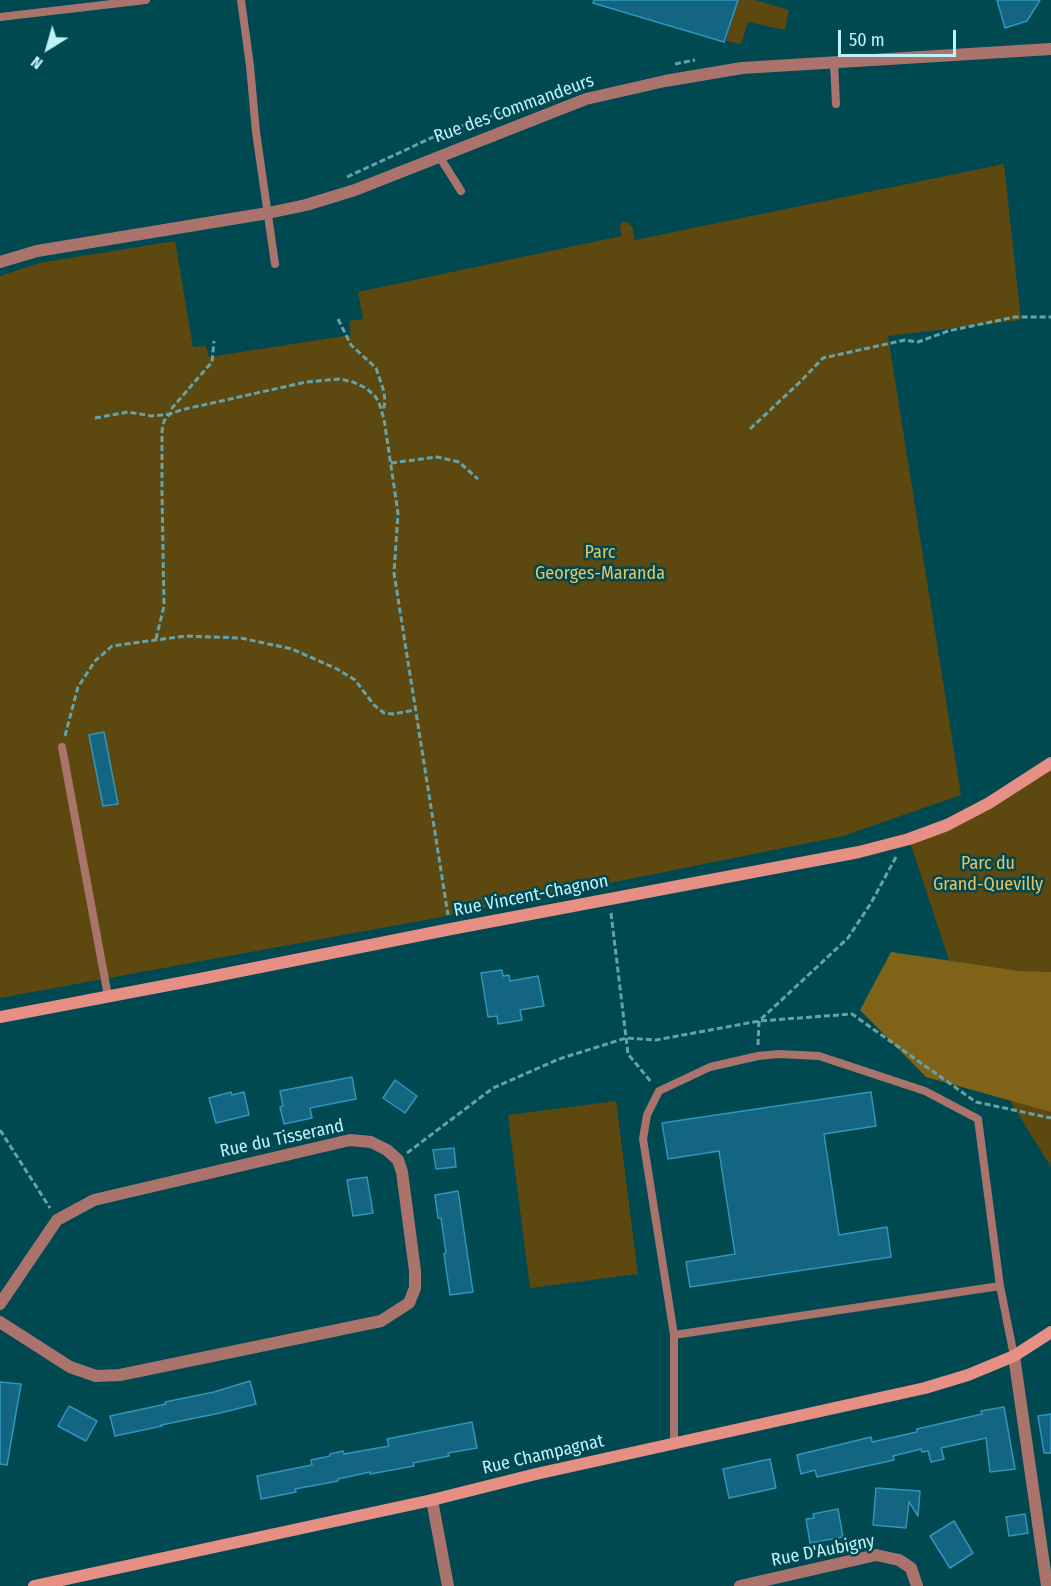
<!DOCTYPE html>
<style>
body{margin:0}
#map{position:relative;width:1051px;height:1586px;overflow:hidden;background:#004951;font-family:"Fira Sans Condensed",sans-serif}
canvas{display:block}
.north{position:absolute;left:18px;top:18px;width:60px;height:60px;-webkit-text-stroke:4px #004951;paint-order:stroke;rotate:217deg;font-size:16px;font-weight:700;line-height:24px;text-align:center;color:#bef1f9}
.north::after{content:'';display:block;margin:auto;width:21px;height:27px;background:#bef1f9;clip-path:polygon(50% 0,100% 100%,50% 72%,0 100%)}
.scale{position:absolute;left:838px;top:30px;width:118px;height:27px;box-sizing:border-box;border:3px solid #bef1f9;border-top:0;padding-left:8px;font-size:18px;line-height:21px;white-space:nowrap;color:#bef1f9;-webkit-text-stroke:4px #004951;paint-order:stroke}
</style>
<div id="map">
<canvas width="1051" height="1586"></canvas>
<div class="north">N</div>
<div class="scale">50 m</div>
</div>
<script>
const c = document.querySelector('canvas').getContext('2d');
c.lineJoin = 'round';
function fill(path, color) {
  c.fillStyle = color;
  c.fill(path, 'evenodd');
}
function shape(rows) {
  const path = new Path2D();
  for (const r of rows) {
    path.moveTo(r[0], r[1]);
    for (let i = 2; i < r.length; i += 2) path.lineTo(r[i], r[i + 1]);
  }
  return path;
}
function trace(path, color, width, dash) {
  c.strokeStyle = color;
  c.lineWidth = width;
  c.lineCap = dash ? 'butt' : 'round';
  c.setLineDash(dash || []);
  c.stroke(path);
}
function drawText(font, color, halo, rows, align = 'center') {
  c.font = font + ' "Fira Sans Condensed",sans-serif';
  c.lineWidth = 5;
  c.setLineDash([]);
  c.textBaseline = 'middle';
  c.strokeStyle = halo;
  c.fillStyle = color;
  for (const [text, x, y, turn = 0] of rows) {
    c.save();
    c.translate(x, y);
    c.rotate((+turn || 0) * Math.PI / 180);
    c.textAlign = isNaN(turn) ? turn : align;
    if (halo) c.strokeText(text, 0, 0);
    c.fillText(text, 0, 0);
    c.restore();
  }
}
fill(shape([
 [738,0,755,0,789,10,785,30,748,22,741,44,726,41],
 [1004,164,1021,320,888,336,961,795,843,836,436,918,0,998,0,276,39,263,175,241,193,347,206,346,209,357,351,335,349,321,363,319,358,292,621,236,620,226,622,222,626,222,632,226,635,240],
 [1051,763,1051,1167,979,1051,909,839,939,829],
 [616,1101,638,1274,530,1288,508,1115]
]), '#5d480f');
fill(shape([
 [891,952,1019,971,1051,972,1051,1112,926,1077,860,1010]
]), '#7e6318');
const building = shape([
 [594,0,738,0,724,42,593,3,594,0],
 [997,0,1040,0,1027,21,1005,28,997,0],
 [104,732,118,804,103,806,89,735,104,732],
 [502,970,503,976,509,975,510,981,538,976,544,1006,520,1010,522,1020,498,1024,497,1016,488,1017,481,973,502,970],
 [352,1077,356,1099,310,1108,312,1118,284,1124,280,1107,283,1106,280,1091,352,1077],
 [395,1080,417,1096,405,1113,383,1098,395,1080],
 [231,1092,232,1095,244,1092,249,1115,216,1123,209,1098,231,1092],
 [871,1092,876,1126,824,1134,839,1235,887,1227,891,1257,690,1287,686,1262,735,1254,719,1151,668,1159,662,1123,871,1092],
 [454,1148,456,1167,436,1169,433,1150,454,1148],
 [367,1177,373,1213,353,1216,347,1180,367,1177],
 [458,1191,473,1292,450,1295,444,1254,446,1253,441,1218,438,1218,435,1195,458,1191],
 [250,1381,256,1404,220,1413,161,1425,162,1426,115,1436,110,1416,166,1404,165,1402,214,1392,250,1381],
 [0,1382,21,1384,7,1465,0,1464,0,1382],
 [69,1406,97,1421,86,1441,58,1426,69,1406],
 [1004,1407,1015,1469,990,1472,986,1438,941,1448,944,1459,931,1462,928,1451,922,1452,921,1449,893,1456,894,1460,817,1477,815,1470,801,1474,797,1455,871,1437,872,1442,917,1432,917,1429,982,1414,981,1411,1004,1407],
 [1051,1414,1051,1453,1044,1453,1038,1416,1051,1414],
 [472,1422,477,1448,448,1453,449,1456,413,1463,414,1466,370,1474,370,1472,338,1479,338,1481,295,1489,296,1492,261,1499,257,1476,312,1465,311,1460,330,1456,330,1454,343,1451,344,1454,389,1446,387,1439,472,1422],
 [770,1459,776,1488,729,1498,723,1469,770,1459],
 [876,1488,920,1491,918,1516,909,1502,906,1528,873,1525,876,1488],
 [838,1509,843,1537,810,1543,806,1519,814,1518,813,1514,838,1509],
 [1025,1514,1028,1533,1009,1536,1006,1517,1025,1514],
 [954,1521,973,1553,950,1568,930,1536,954,1521]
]);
fill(building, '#136581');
trace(building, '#3096bc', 1.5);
trace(shape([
 [675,64,695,60],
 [347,177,442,133,572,88],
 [338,319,351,345,376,368,384,392,385,402,383,411],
 [95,418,128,412,152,416,170,414,172,408,212,362,214,341],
 [750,429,801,381,823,358,905,340,918,342,948,331,1015,317,1051,317],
 [391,463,437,457,459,462,478,479],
 [156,639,164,606,162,491,162,431,164,421,170,414,181,410,306,382,340,379,353,382,366,388,375,396,379,403,384,419,398,513,394,573,448,915],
 [65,736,78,687,95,661,112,646,185,636,241,638,292,649,337,669,355,680,374,705,384,713,393,714,415,710],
 [611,913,628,1054,652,1083],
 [758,1045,759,1021,848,938,871,903,896,857],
 [0,1130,50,1208],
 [407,1153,493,1088,559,1059,626,1038,656,1040,759,1021,852,1014,976,1102,1051,1118]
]), '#65a2aa', 3, [6, 3]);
trace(shape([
 [241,0,250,66,256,132,275,264],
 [0,17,146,0],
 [834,62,836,104],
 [439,156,461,191],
 [62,747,108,996],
 [674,1335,1000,1286],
 [674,1443,674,1335,643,1139,647,1115,659,1091,710,1067,758,1056,779,1054,819,1056,925,1091,978,1119,1000,1286,1014,1356]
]), '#aa746d', 8);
trace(shape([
 [0,262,37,251,268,213,306,205,355,190,586,99,665,81,742,68,1051,49],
 [0,1304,57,1220,94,1200,350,1140,371,1142,387,1150,398,1160,402,1172,415,1271,415,1288,409,1303,381,1321,120,1375,96,1376,70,1367,0,1322],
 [1014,1356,1047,1586],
 [432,1500,448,1586],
 [740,1586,876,1555,899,1560,911,1568,917,1586]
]), '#aa746d', 12);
trace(shape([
 [0,1017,200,979,451,929,859,852,909,839,947,825,989,803,1051,763],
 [34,1586,432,1500,536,1474,925,1388,968,1375,1014,1356,1051,1332]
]), '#e58f85', 12);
drawText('18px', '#bef1f9', '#004951', [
 ["Rue des Commandeurs",514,109,-20],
 ["Rue Vincent-Chagnon",531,896,-11],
 ["Rue du Tisserand",282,1139,-12],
 ["Rue Champagnat",543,1455,-13],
 ["Rue D'Aubigny",823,1551,-11]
]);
drawText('18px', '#eac260', '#004951', [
 ["Parc",600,553],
 ["Georges-Maranda",600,574],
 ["Parc du",988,864],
 ["Grand-Quevilly",988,885]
]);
</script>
